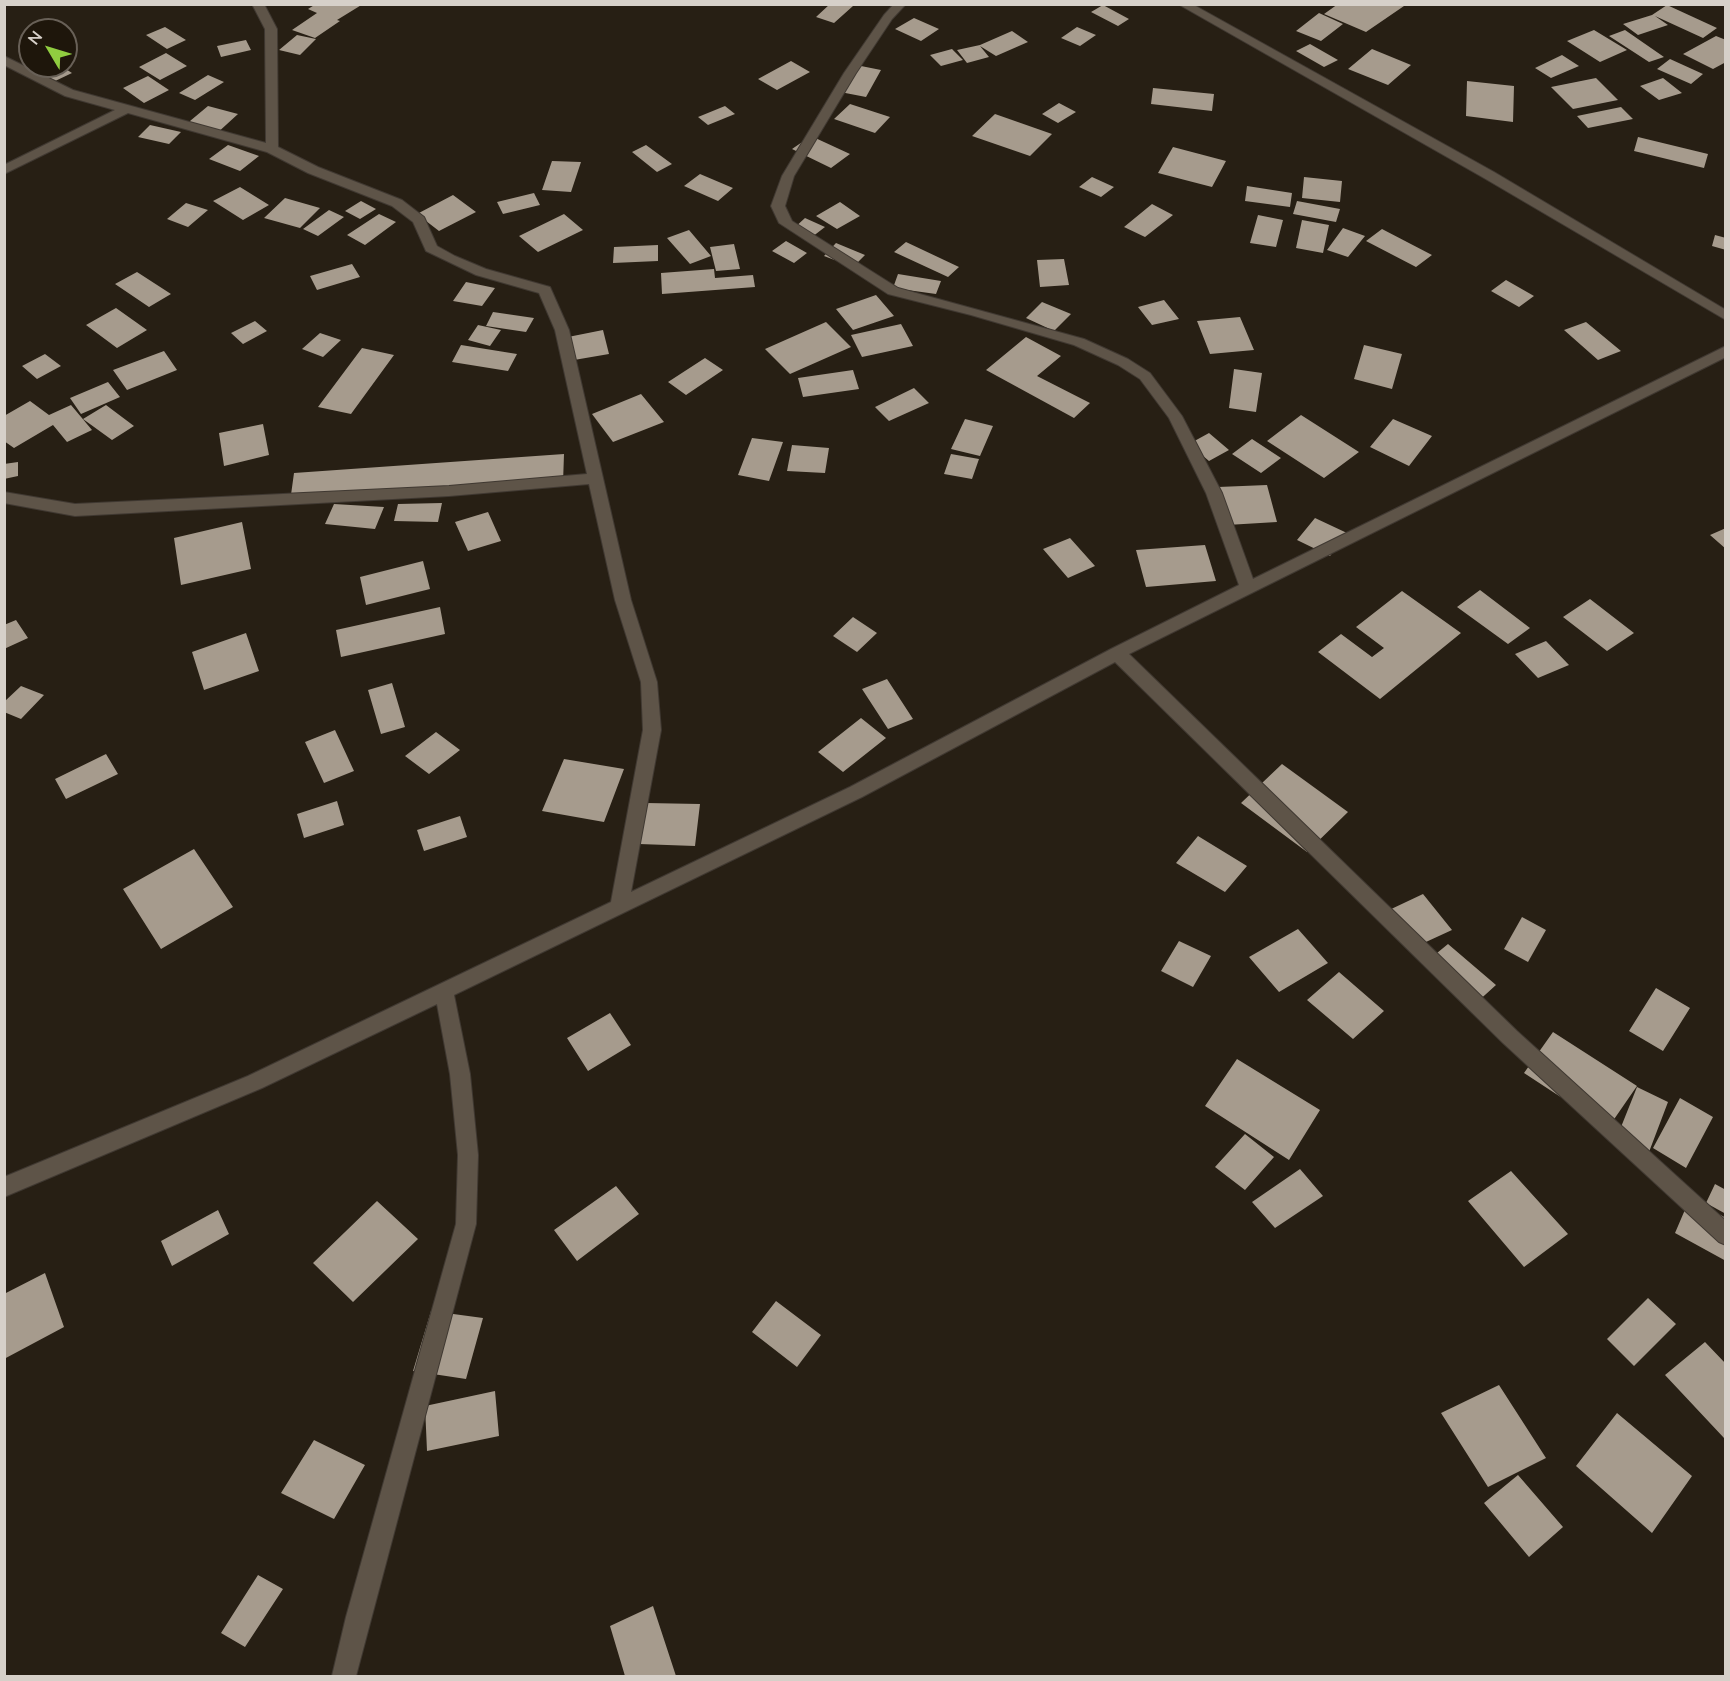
<!DOCTYPE html>
<style>
body{margin:0}
#map{position:relative;width:1730px;height:1681px;overflow:hidden;background:#271f14;font-family:"Nunito Sans",sans-serif}
canvas{display:block}
.frame{position:absolute;inset:0;border:6px solid #d6d0c9;pointer-events:none}
.north{position:absolute;left:18px;top:18px;width:60px;height:60px;box-sizing:border-box;background:#1e160b;border:2px solid #686057;border-radius:50%;rotate:308deg;font-size:16px;font-weight:700;line-height:24px;text-align:center;color:#d6d0c9}
.north::after{content:'';display:block;margin:auto;width:21px;height:27px;background:#90cd40;clip-path:polygon(50% 0,100% 100%,50% 72%,0 100%)}
</style>
<div id="map">
<canvas width="1730" height="1681"></canvas>
<div class="frame"></div>
<div class="north">N</div>
</div>
<script>
const c = document.querySelector('canvas').getContext('2d');
c.lineJoin = 'round';
function fill(path, color) {
  c.fillStyle = color;
  c.fill(path, 'evenodd');
}
function shape(rows) {
  const path = new Path2D();
  for (const r of rows) {
    path.moveTo(r[0], r[1]);
    for (let i = 2; i < r.length; i += 2) path.lineTo(r[i], r[i + 1]);
  }
  return path;
}
function trace(path, color, width, dash) {
  c.strokeStyle = color;
  c.lineWidth = width;
  c.lineCap = dash ? 'butt' : 'round';
  c.setLineDash(dash || []);
  c.stroke(path);
}
fill(shape([
 [316,4,363,4,337,20,340,21,315,38,292,30,317,13,308,9],
 [830,4,848,4,853,6,834,23,816,17],
 [1338,4,1402,4,1404,6,1366,32,1324,14],
 [1103,5,1129,19,1118,26,1091,12],
 [1667,5,1717,28,1703,38,1655,16,1668,25,1638,35,1623,24,1652,15],
 [1319,13,1343,24,1321,41,1296,31],
 [914,18,939,29,921,41,895,29],
 [165,27,186,40,167,49,146,35],
 [1077,27,1096,35,1080,46,1061,38],
 [1594,30,1627,50,1600,62,1567,41],
 [1625,30,1664,57,1649,62,1609,36],
 [1012,31,1028,42,996,56,980,46,989,57,967,63,957,50,980,45],
 [297,35,316,39,300,55,279,50],
 [1716,36,1726,40,1726,62,1713,69,1683,54],
 [246,40,251,50,221,57,217,46],
 [1310,44,1338,60,1324,67,1296,51],
 [952,49,963,60,941,66,930,55],
 [1372,49,1411,65,1388,85,1348,69],
 [166,53,187,66,160,80,139,67],
 [1562,55,1579,66,1551,78,1535,68],
 [1670,59,1703,74,1691,84,1657,69],
 [791,61,810,72,777,90,758,79],
 [851,64,881,70,866,97,835,91],
 [51,66,61,66,72,73,51,83,36,73],
 [208,75,224,82,195,100,179,93],
 [148,76,169,90,144,103,123,88],
 [1596,78,1618,100,1573,109,1551,87],
 [1663,78,1682,93,1659,100,1640,86],
 [1467,81,1514,86,1513,122,1466,116],
 [1153,88,1214,94,1212,111,1151,104],
 [1059,103,1076,112,1058,123,1042,114],
 [850,104,890,117,875,133,834,119],
 [208,106,238,114,215,135,184,126],
 [725,106,735,114,708,125,698,117],
 [1621,107,1633,119,1588,128,1577,116],
 [995,114,1052,134,1030,156,972,136],
 [150,125,181,132,169,144,138,137],
 [811,136,850,154,831,168,792,149],
 [1638,137,1708,154,1704,168,1634,151],
 [228,145,259,156,240,171,209,159],
 [646,145,672,164,657,172,632,152],
 [1173,147,1226,161,1212,187,1158,173],
 [552,161,581,162,571,192,542,190],
 [700,174,733,188,718,201,684,186],
 [1092,177,1114,187,1101,197,1079,187],
 [1304,177,1342,181,1340,202,1302,198],
 [1247,186,1292,193,1290,207,1245,201],
 [240,187,269,205,243,220,213,201],
 [534,193,540,205,503,214,497,202],
 [453,195,476,212,439,231,417,214],
 [285,198,320,208,300,228,264,218],
 [361,201,376,209,360,219,345,211],
 [1297,201,1340,209,1336,222,1293,214],
 [840,202,860,216,837,229,816,216],
 [186,203,208,210,188,227,167,219],
 [1152,204,1173,215,1145,237,1124,227],
 [329,210,344,217,318,236,303,229],
 [379,214,396,222,365,245,347,235],
 [564,214,583,230,538,252,519,236],
 [1258,215,1283,220,1276,247,1250,243],
 [805,218,825,227,812,237,793,229],
 [1302,220,1329,225,1323,253,1296,248],
 [1343,228,1365,236,1348,257,1327,250],
 [1382,229,1432,255,1416,267,1366,241],
 [689,230,711,256,690,264,667,238],
 [1715,235,1726,238,1726,250,1712,246],
 [786,241,807,253,794,263,772,251],
 [906,242,959,267,948,277,894,252],
 [836,243,865,255,853,267,824,256],
 [734,244,740,269,716,271,710,247],
 [658,245,658,261,613,263,614,247],
 [1064,259,1069,285,1040,287,1037,260],
 [352,264,360,277,317,290,310,276],
 [714,269,715,278,753,275,755,287,662,294,661,273],
 [137,272,171,294,149,307,115,284],
 [898,274,941,281,936,294,893,288],
 [1506,280,1534,296,1519,307,1491,291],
 [466,282,495,288,482,306,453,301],
 [876,295,894,316,853,330,836,309],
 [1164,300,1179,319,1152,325,1138,307],
 [1042,302,1071,314,1054,331,1026,318],
 [116,308,147,330,117,348,86,325],
 [493,312,534,318,526,332,486,326],
 [1240,317,1254,350,1210,354,1197,321],
 [255,321,267,331,243,344,231,333],
 [826,322,851,347,790,374,765,349],
 [1586,322,1621,351,1598,360,1564,330],
 [901,324,913,346,862,357,851,335],
 [478,325,501,330,490,346,468,340],
 [603,330,609,354,574,360,568,337],
 [320,333,341,340,323,357,302,349],
 [1026,337,1061,356,1037,376,1090,403,1074,418,986,370],
 [461,345,517,354,508,371,452,362],
 [1364,345,1402,354,1392,389,1354,379],
 [362,348,394,355,351,414,318,407],
 [164,351,177,370,127,390,113,370],
 [45,354,61,366,37,379,22,366],
 [705,358,723,370,686,395,668,382],
 [1234,369,1262,373,1256,412,1229,408],
 [853,370,859,389,803,397,798,378],
 [108,382,120,397,81,414,70,398],
 [914,388,929,403,889,421,875,407],
 [641,394,664,422,613,442,592,414],
 [30,401,49,415,71,405,92,430,67,442,53,425,14,448,4,441,4,416],
 [106,405,134,426,112,440,83,419],
 [1301,415,1359,452,1324,478,1267,441],
 [965,419,993,426,980,456,951,449],
 [1393,419,1432,436,1409,466,1370,447],
 [263,424,269,455,224,466,219,433],
 [1209,433,1229,450,1209,461,1189,444],
 [752,438,783,442,769,481,738,475],
 [1252,439,1281,458,1261,473,1232,454],
 [792,445,829,448,825,473,787,471],
 [564,454,563,483,290,502,294,473],
 [951,454,979,459,972,479,944,474],
 [18,462,18,476,4,479,4,464],
 [1267,485,1277,522,1227,525,1218,487],
 [442,503,438,522,394,521,398,504],
 [334,504,384,507,375,529,325,524],
 [488,512,501,541,468,551,455,522],
 [1315,518,1347,533,1330,556,1297,540],
 [242,522,251,569,181,585,174,538],
 [1726,528,1726,549,1710,535],
 [1070,538,1095,566,1068,578,1043,549],
 [1205,545,1216,581,1146,587,1136,550],
 [423,561,430,589,366,605,360,577],
 [1480,590,1530,628,1508,644,1457,607],
 [1402,591,1461,633,1380,699,1318,652,1341,634,1372,657,1384,648,1356,627],
 [1590,599,1634,633,1607,651,1563,617],
 [440,607,445,634,341,657,336,630],
 [853,617,877,633,857,652,833,636],
 [16,620,28,638,4,649,4,625],
 [246,633,259,671,204,690,192,652],
 [1546,641,1569,665,1538,678,1515,654],
 [887,679,913,719,888,729,862,689],
 [392,683,405,727,381,734,368,690],
 [21,686,44,695,21,719,4,712,4,702],
 [861,718,886,738,843,772,818,752],
 [335,730,354,771,324,783,305,742],
 [436,732,460,750,429,774,405,756],
 [106,754,118,774,66,799,55,779],
 [564,759,624,769,604,822,542,811],
 [1282,764,1348,812,1307,852,1241,803],
 [337,801,344,825,304,838,297,814],
 [646,803,700,804,695,846,639,844],
 [460,816,467,837,424,851,417,830],
 [1198,836,1247,866,1225,892,1176,863],
 [194,849,233,907,161,949,123,889],
 [1423,894,1452,930,1415,947,1387,911],
 [1522,917,1546,930,1528,962,1504,949],
 [1298,929,1328,963,1279,992,1249,957],
 [1179,941,1211,956,1193,987,1161,971],
 [1448,944,1496,985,1475,1004,1426,962],
 [1339,972,1384,1011,1353,1039,1307,1000],
 [1656,988,1690,1008,1663,1051,1629,1031],
 [610,1013,631,1045,588,1071,567,1038],
 [1553,1032,1637,1086,1608,1128,1524,1073],
 [1237,1059,1320,1110,1289,1160,1205,1106],
 [1637,1087,1668,1102,1649,1152,1617,1137],
 [1680,1098,1713,1117,1686,1168,1653,1148],
 [1245,1134,1274,1157,1245,1190,1215,1167],
 [1300,1169,1323,1196,1275,1228,1252,1202],
 [1511,1171,1568,1234,1524,1267,1468,1201],
 [1715,1184,1726,1190,1726,1214,1706,1203],
 [616,1186,639,1214,577,1261,554,1230],
 [1690,1198,1726,1218,1726,1261,1675,1233],
 [377,1201,418,1239,353,1302,313,1263],
 [218,1210,229,1234,172,1266,161,1241],
 [45,1273,64,1327,4,1359,4,1294],
 [1648,1298,1676,1324,1634,1366,1607,1339],
 [776,1301,821,1335,797,1367,752,1332],
 [431,1311,483,1318,466,1379,413,1371],
 [1705,1342,1726,1364,1724,1438,1665,1375],
 [1499,1385,1546,1458,1488,1487,1441,1413],
 [495,1391,499,1436,427,1451,425,1406],
 [1617,1413,1692,1476,1652,1533,1576,1466],
 [314,1440,365,1465,334,1519,281,1493],
 [1518,1475,1563,1527,1529,1557,1484,1503],
 [258,1575,283,1589,245,1647,221,1633],
 [653,1606,676,1676,625,1676,610,1626]
]), '#a69b8d');
const street = shape([
 [252,4,264,4,277,29,278,147,318,167,402,200,424,217,437,246,455,256,486,269,550,287,569,330,631,600,657,682,661,730,631,892,850,787,1111,649,1239,585,1206,493,1169,418,1140,379,1118,365,1074,345,971,315,888,294,779,223,771,206,782,176,844,73,884,15,894,4,906,4,892,19,856,73,794,176,785,206,792,221,898,288,1084,339,1128,359,1150,373,1182,416,1222,493,1253,579,1726,346,1726,357,1129,654,1517,1031,1726,1221,1726,1245,1719,1242,1503,1043,1115,662,862,797,454,995,470,1074,478,1155,476,1224,356,1676,332,1676,346,1617,456,1224,458,1155,450,1074,437,1004,262,1088,4,1197,4,1177,248,1076,611,902,643,730,641,682,615,600,589,484,449,496,75,516,4,503,4,492,75,504,449,486,587,474,555,330,539,293,476,275,426,251,413,222,392,206,308,173,267,152,128,113,4,174,4,165,115,110,65,96,4,65,4,56,73,90,266,143,265,29,252,4],
 [1178,4,1192,4,1494,172,1726,310,1726,320,1484,178,1178,4]
]);
trace(street, '#403932', 2);
fill(street, '#5e5448');
</script>
